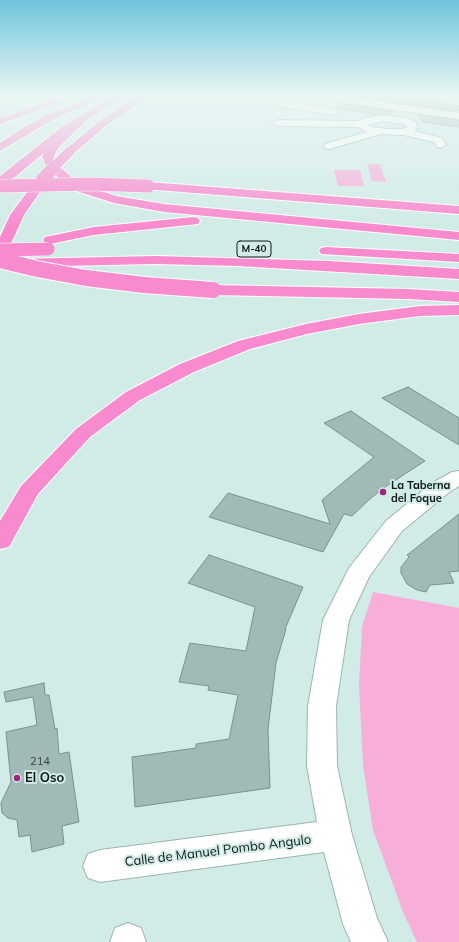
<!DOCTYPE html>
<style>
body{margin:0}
canvas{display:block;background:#d1ebe7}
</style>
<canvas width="459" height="942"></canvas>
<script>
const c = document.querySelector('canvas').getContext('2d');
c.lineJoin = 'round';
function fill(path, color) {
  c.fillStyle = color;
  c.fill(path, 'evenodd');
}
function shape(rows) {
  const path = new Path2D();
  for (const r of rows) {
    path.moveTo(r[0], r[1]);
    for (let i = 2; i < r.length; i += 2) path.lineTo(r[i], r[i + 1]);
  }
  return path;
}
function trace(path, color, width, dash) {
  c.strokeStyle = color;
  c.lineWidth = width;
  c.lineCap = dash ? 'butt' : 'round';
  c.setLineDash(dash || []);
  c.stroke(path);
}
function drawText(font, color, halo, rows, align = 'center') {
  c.font = font + ' Mulish,sans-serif';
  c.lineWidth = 4;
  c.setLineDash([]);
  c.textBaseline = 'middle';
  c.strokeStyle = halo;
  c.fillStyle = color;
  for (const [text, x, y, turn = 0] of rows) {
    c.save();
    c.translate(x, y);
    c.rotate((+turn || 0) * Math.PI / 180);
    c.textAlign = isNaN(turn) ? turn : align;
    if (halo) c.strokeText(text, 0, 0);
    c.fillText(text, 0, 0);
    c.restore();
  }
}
fill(shape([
 [367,164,380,164,386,182,372,181],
 [334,170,360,170,364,186,338,186],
 [373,592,459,608,459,942,417,942,403,912,373,830,363,765,359,684,362,627]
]), '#f7aed9');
const building = shape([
 [358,95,380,95,459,106,459,111,355,97,358,95],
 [343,104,394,111,389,114,376,115,336,108,343,104],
 [418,115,459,120,459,127,423,122,418,115],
 [408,387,459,418,459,445,382,398,408,387],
 [351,411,425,461,388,485,371,498,352,516,344,514,323,552,209,517,228,493,330,524,322,500,374,457,324,423,351,411],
 [459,514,459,571,449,572,454,583,430,585,426,592,417,590,407,584,401,573,401,567,409,557,407,555,459,514],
 [209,555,303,587,285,629,286,629,276,663,268,729,270,788,135,807,132,757,196,748,196,744,229,739,238,695,208,690,209,686,179,682,190,643,246,651,255,607,188,583,209,555],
 [44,683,45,695,49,695,55,729,57,728,59,754,69,752,79,822,62,826,64,844,32,852,30,835,19,837,17,820,8,818,2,813,1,803,11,782,6,732,37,725,33,697,6,702,4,692,44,683]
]);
fill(building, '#a2bab7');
trace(building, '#7a918e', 1);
const minor = shape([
 [309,95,333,95,459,113,459,119,313,98,309,95],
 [280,101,334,109,339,112,334,115,277,106,275,104,280,101],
 [383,115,406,118,416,122,418,128,414,131,442,138,446,145,441,148,437,147,434,142,404,135,381,134,329,149,325,148,324,146,325,144,367,132,358,127,277,126,272,123,277,120,358,121,364,118,383,115],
 [383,121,404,124,408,127,402,129,387,129,373,127,367,125,383,121],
 [459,471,459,486,448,493,402,531,369,577,349,620,336,706,337,766,352,835,377,918,388,942,351,942,343,924,324,852,100,882,88,878,83,866,88,854,100,850,317,822,307,766,308,706,323,620,349,568,386,521,432,483,452,472,459,471],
 [128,923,141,928,146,942,110,942,115,928,128,923]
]);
const highway = shape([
 [115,95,127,95,87,120,59,147,54,156,57,164,78,183,116,196,164,204,459,232,459,240,164,212,114,203,70,189,46,166,42,156,45,152,15,177,0,185,0,176,63,126,115,95],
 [140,95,152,95,107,125,73,154,65,154,63,152,65,150,99,121,140,95],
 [95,96,100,99,98,101,56,118,0,151,0,143,26,126,48,114,95,96],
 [58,98,63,101,61,103,0,124,0,118,58,98],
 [43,175,47,176,49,179,24,215,7,252,5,255,0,256,0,237,10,215,39,176,43,175],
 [148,182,459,206,459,214,144,189,142,186,144,183,148,182],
 [193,217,198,218,200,221,198,224,94,235,50,244,45,243,43,240,45,237,94,227,193,217],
 [326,247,459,254,459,262,321,254,319,251,321,248,326,247],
 [156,256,330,261,459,269,459,279,237,266,156,264,15,267,10,266,8,263,10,260,15,259,156,256],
 [213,285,408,289,459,292,459,302,408,299,213,295,207,293,205,290,207,287,213,285],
 [459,305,459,315,420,316,359,324,307,334,250,349,194,372,140,400,90,437,38,494,9,547,0,549,0,521,21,486,76,429,126,392,180,364,238,341,306,324,359,314,420,306,459,305]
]);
trace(minor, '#9db5b2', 2);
trace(highway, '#fff', 2);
fill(minor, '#fff');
fill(highway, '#f88bce');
const highwayBridgeFar2 = shape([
 [53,168,69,152]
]);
const highwayBridgeFar1 = shape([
 [43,179,54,167],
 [0,186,90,184,148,186],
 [0,250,48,249],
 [0,260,2,260]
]);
const highwayBridge = shape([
 [0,260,37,269,86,278,144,285,213,290]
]);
trace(highwayBridgeFar2, '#fff', 12, []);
trace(highwayBridgeFar1, '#fff', 14, []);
trace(highwayBridge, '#fff', 18, []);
trace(highwayBridgeFar2, '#f88bce', 10);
trace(highwayBridgeFar1, '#f88bce', 13);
trace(highwayBridge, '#f88bce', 16);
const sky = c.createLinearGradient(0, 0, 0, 227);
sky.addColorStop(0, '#6ec4de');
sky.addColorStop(0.42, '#eaf6f4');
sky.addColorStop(1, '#eaf6f400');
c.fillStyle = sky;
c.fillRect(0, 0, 459, 227);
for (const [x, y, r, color] of [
 [383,492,4,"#a02479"],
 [17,778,4,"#a02479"]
]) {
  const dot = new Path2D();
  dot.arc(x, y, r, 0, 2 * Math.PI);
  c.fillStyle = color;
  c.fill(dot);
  trace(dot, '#d1ebe7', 1.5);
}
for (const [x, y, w] of [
 [254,249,34]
]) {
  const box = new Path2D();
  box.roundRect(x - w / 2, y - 8, w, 16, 3);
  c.fillStyle = '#d1ebe7';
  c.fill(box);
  trace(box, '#111a19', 1);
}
drawText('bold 10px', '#111a19', null, [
 ["M-40",254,249]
]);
drawText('bold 11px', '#111a19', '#d1ebe7', [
 ["La Taberna",391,486],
 ["del Foque",391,499]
], 'left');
drawText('11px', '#354240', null, [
 ["214",40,762]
]);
drawText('bold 13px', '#111a19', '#d1ebe7', [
 ["El Oso",25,778]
], 'left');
drawText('13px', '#111a19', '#d1ebe7', [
 ["Calle de Manuel Pombo Angulo",218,851,-7]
]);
</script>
